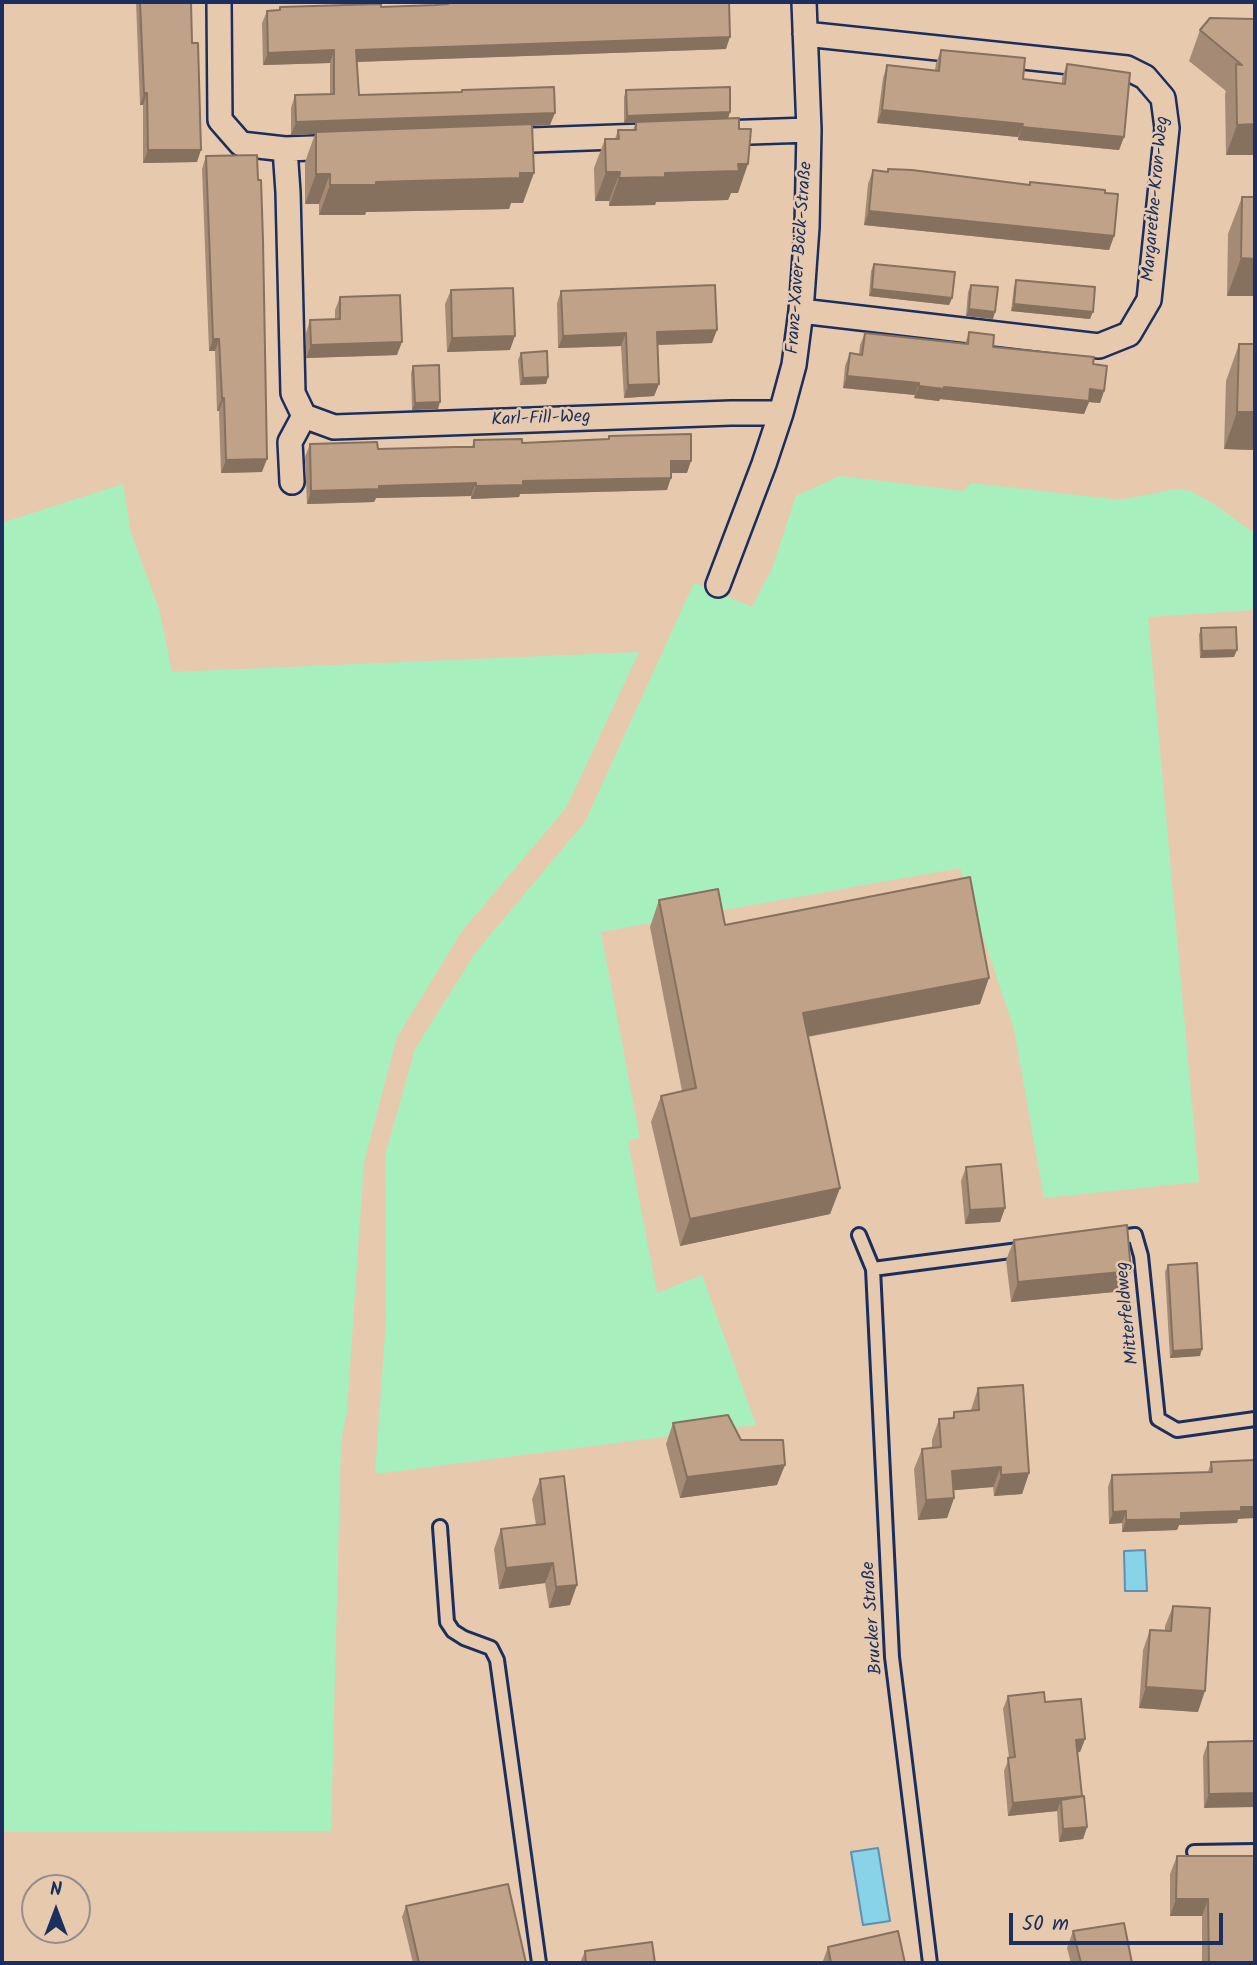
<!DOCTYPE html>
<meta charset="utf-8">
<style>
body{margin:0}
#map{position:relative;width:1257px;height:1965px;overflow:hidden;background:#e7caae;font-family:Kalam,sans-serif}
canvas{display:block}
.frame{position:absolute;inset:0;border:4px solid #1b2f5e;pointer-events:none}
.north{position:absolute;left:21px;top:1874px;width:70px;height:70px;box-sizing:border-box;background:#e7caae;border:2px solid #958c8e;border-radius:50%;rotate:0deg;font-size:19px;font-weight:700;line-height:28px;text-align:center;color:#1b2f5e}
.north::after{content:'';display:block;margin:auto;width:24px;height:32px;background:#1b2f5e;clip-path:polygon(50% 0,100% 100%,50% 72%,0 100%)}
.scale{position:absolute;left:1009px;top:1913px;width:214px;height:32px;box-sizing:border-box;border:4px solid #1b2f5e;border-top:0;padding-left:9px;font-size:21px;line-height:24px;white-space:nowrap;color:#1b2f5e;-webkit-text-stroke:5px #e7caae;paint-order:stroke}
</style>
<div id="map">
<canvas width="1257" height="1965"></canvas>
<div class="frame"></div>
<div class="north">N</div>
<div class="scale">50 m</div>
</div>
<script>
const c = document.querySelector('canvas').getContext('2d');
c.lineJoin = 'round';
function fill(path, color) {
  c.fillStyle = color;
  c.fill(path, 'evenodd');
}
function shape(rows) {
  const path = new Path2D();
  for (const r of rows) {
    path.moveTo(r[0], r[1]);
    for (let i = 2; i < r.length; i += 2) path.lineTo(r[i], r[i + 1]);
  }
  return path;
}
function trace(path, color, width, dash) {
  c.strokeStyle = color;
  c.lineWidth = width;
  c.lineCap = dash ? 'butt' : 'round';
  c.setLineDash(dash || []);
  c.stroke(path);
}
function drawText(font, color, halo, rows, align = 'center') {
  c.font = font + ' Kalam,sans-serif';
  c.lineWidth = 5;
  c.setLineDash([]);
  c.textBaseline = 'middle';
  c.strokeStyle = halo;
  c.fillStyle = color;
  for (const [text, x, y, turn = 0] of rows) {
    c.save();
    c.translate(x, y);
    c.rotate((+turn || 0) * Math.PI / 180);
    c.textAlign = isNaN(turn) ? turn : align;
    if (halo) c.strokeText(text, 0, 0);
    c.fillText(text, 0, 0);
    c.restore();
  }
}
fill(shape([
 [840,476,963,491,971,483,1120,500,1176,489,1190,491,1214,504,1255,534,1255,610,1148,617,1199,1182,1044,1198,1014,1029,960,868,601,932,640,1138,628,1141,657,1293,702,1275,756,1425,375,1474,386,1320,385,1156,415,1049,476,952,585,822,694,583,752,607,772,569,796,496],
 [123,484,131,533,159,609,172,672,639,652,566,808,462,931,397,1037,364,1162,347,1411,341,1441,331,1831,2,1832,2,523]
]), '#a7f0be');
const water = shape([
 [1145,1550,1147,1591,1125,1591,1124,1551,1145,1550],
 [878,1848,890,1921,863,1925,851,1852,878,1848]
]);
fill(water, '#89d3e9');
trace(water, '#5d91b1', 2);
const service = shape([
 [859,1235,873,1269,1026,1249],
 [1114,1238,1135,1235,1141,1256,1158,1419,1177,1430,1255,1419],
 [873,1269,892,1657,930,1963],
 [440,1527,447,1622,453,1631,464,1638,491,1648,497,1660,539,1963],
 [1194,1852,1255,1851]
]);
const minor = shape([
 [219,2,220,120,241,144,285,149,340,147],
 [721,133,809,130],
 [504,141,644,136],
 [285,149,288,192,293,393,304,416,334,427,731,413,781,413],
 [801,311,1099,346,1129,334,1149,300,1167,128,1163,98,1145,77,1127,68,805,34],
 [292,482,290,442,304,416],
 [718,585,764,464,781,413,794,365,801,311,807,227,809,130,804,2]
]);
trace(service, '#1b2f5e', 18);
trace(minor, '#1b2f5e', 28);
trace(service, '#e7caae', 12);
trace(minor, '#e7caae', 23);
fill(shape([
 [136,2,191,2,197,162,143,163,143,105,140,105],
 [448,2,726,49,357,62,359,95,461,92,462,90,550,125,532,126,523,203,511,203,509,209,366,212,365,215,319,215,319,204,305,204,305,162,315,134,291,135,291,108,295,95,330,94,330,63,263,65,262,23,267,11,279,10,280,7,381,7,435,5,447,4],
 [1255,19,1255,155,1226,155,1225,94,1226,91,1189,61,1200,30],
 [941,50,1023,79,1062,84,1062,78,1067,64,1124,137,1119,150,1018,140,1018,137,877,123,883,78,887,65,935,70,936,63],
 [626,90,728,119,738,193,731,193,728,200,656,202,655,205,609,206,609,201,595,201,594,168,605,139,615,139,618,130,633,130,636,122,624,123,624,97],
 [206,156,262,472,221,473,219,411,217,411,215,351,209,351,202,169],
 [888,169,1029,185,1030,182,1105,193,1114,236,1109,250,864,225,868,184,873,170,887,172],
 [1242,197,1255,296,1227,296,1228,234],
 [874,264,952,298,949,305,869,296,871,271],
 [1016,280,1090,319,1011,311,1014,287],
 [971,285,993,319,966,316,968,292],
 [451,290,510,350,447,352,445,304],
 [561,291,712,343,658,345,659,384,654,396,624,398,621,346,558,348,557,303],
 [340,297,397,355,306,358,306,333,310,320,335,319,335,310],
 [969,332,993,347,1093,364,1104,391,1100,403,1089,402,1084,414,940,399,939,401,914,398,915,395,843,388,845,366,850,353,859,355,860,345,865,333,965,344],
 [1239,344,1255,344,1255,450,1224,449,1226,381],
 [521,353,548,377,546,384,520,385,518,360],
 [413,366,438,409,412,410,411,373],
 [609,436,687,473,671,473,667,490,520,494,519,497,471,499,471,496,376,498,374,502,307,504,305,457,310,444,378,449,472,447,474,440,522,443,608,439],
 [1201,628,1234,657,1200,658,1199,635],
 [659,900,725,925,980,1004,808,1037,840,1188,830,1214,680,1246,651,1122,661,1096,682,1091,650,927],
 [966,1167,1005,1208,1000,1222,965,1224,961,1181],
 [1014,1240,1124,1291,1011,1302,1006,1260],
 [1168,1265,1200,1356,1170,1358,1165,1272],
 [978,1388,1029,1473,1022,1494,994,1496,993,1487,954,1490,954,1498,947,1518,918,1520,914,1469,922,1449,932,1448,932,1440,939,1419,952,1418,954,1412,971,1410],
 [673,1423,741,1440,777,1485,680,1498,666,1444],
 [1211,1462,1238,1519,1237,1523,1179,1525,1177,1530,1122,1532,1122,1523,1109,1524,1108,1487,1112,1475,1208,1472],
 [540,1479,570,1605,549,1608,545,1583,499,1589,494,1549,501,1529,536,1525,532,1499],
 [1173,1606,1198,1712,1139,1708,1143,1650,1150,1630,1165,1631,1165,1626],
 [1008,1696,1045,1702,1085,1739,1080,1752,1077,1752,1082,1796,1087,1827,1083,1839,1059,1842,1057,1811,1008,1816,1004,1771,1009,1758,1003,1709],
 [1255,1741,1204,1808,1203,1756,1208,1742],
 [1177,1856,1255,1963,1202,1963,1202,1916,1170,1916,1170,1874],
 [406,1906,526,1963,413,1963,402,1917],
 [1073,1931,1132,1963,1071,1963,1067,1948],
 [828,1947,905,1963,823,1963,823,1961],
 [585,1951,655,1963,580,1963]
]), '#a58b75');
fill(shape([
 [730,37,726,49,352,62,356,50],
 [334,50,330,63,263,65,268,53],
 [144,93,147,93,143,105,140,105],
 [882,110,1023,124,1018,137,877,123],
 [730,112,728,119,624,123,627,116],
 [555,113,550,125,291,135,296,122],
 [1255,124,1255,155,1226,155,1237,125],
 [1022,127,1124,137,1119,150,1018,140],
 [148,150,201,150,197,162,143,163],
 [738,164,748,164,738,193,731,193,728,200,656,202,655,205,609,206,619,178],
 [606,172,620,172,609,201,595,201],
 [534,173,523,203,511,203,509,209,366,212,365,215,319,215,330,185],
 [316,174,330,174,319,204,305,204],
 [869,211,1114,236,1109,250,864,225],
 [1241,258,1255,259,1255,296,1227,296],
 [872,289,952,298,949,305,869,296],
 [1014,304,1093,312,1090,319,1011,311],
 [969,309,995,312,993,319,966,316],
 [717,330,712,343,653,345,657,332],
 [626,333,621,346,558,348,563,336],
 [515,336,510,350,447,352,452,338],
 [213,339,219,339,215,351,209,351],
 [402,342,397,355,306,358,311,345],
 [847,376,919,383,915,395,843,388],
 [548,377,546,384,520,385,523,378],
 [659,384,654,396,624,398,628,385],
 [919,386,1090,389,1104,391,1100,403,1089,402,1084,414,940,399,939,401,914,398],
 [222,398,224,398,219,411,217,411],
 [440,402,438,409,412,410,415,403],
 [1237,412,1255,412,1255,450,1224,449],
 [267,459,262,472,221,473,226,460],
 [671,461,691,461,687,473,666,473],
 [671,478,667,490,520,494,519,497,471,499,476,486,523,481],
 [476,483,471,496,376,498,374,502,307,504,311,491,379,486],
 [1237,650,1234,657,1200,658,1202,651],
 [989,978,980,1004,793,1039,803,1013],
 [840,1188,830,1214,680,1246,690,1219],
 [1005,1208,1000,1222,965,1224,970,1210],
 [1131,1271,1124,1291,1011,1302,1018,1282],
 [1202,1349,1200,1356,1170,1358,1173,1351],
 [785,1465,777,1485,680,1498,687,1477],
 [1001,1467,993,1487,945,1491,952,1471],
 [1029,1473,1022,1494,994,1496,1001,1475],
 [954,1498,947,1518,918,1520,926,1500],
 [1241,1507,1255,1507,1255,1518,1238,1519,1237,1523,1179,1525,1177,1530,1122,1532,1126,1520],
 [1126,1511,1122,1523,1109,1524,1113,1512],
 [553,1563,545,1583,499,1589,506,1568],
 [577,1585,570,1605,549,1608,556,1587],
 [1146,1687,1205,1691,1198,1712,1139,1708],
 [1085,1739,1080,1752,1071,1753,1076,1740],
 [1255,1793,1255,1807,1204,1808,1209,1794],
 [1082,1796,1061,1800,1057,1811,1008,1816,1013,1803],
 [1087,1827,1083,1839,1059,1842,1063,1829],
 [1176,1899,1208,1899,1202,1916,1170,1916]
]), '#86715f');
const building = shape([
 [140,2,191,2,192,43,198,43,201,150,148,150,147,93,144,93,140,2],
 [448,2,729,2,730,37,356,50,359,95,462,92,462,90,554,87,555,113,296,122,295,95,334,94,334,50,268,53,267,11,280,10,280,7,381,4,381,7,435,5,448,4,448,2],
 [1210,18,1255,19,1255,124,1237,125,1236,64,1242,65,1200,30,1210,18],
 [941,50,1025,58,1023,79,1065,84,1067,64,1130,73,1124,137,1022,127,1023,124,882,110,887,65,939,71,941,50],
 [730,87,730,112,627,116,626,90,730,87],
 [739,118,739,129,751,129,748,164,738,164,739,171,665,173,665,177,619,178,620,172,606,172,605,139,619,139,618,130,636,130,636,122,739,118],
 [532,124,534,173,520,173,520,178,376,182,376,185,330,185,330,174,316,174,316,132,532,124],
 [257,155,258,180,261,180,263,240,267,459,226,460,224,398,222,398,219,339,213,339,206,156,257,155],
 [888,169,912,170,1030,185,1030,182,1105,190,1105,193,1118,194,1114,236,869,211,873,170,888,172,888,169],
 [1242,197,1255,197,1255,259,1241,258,1242,197],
 [874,264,955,272,952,298,872,289,874,264],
 [1016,280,1095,287,1093,312,1014,304,1016,280],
 [715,285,717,330,657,332,659,384,628,385,626,333,563,336,561,291,715,285],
 [971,285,998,287,995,312,969,309,971,285],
 [513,288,515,336,452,338,451,290,513,288],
 [400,295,402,342,311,345,310,320,340,319,340,297,400,295],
 [969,332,994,335,993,347,1094,357,1093,364,1107,366,1104,391,1090,389,1089,401,944,387,944,389,919,386,919,383,847,376,850,353,862,355,865,333,968,344,969,332],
 [1239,344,1255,344,1255,412,1237,412,1239,344],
 [547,351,548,377,523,378,521,353,547,351],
 [439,365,440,402,415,403,413,366,439,365],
 [691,434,691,461,671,461,671,478,523,481,523,485,476,486,476,483,379,486,379,489,311,491,310,444,377,442,378,449,456,447,474,447,474,440,522,439,522,443,609,439,609,436,691,434],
 [1236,627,1237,650,1202,651,1201,628,1236,627],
 [970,877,989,978,803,1013,840,1188,690,1219,661,1096,696,1088,659,900,718,889,725,925,970,877],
 [1001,1164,1005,1208,970,1210,966,1167,1001,1164],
 [1127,1225,1131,1271,1018,1282,1014,1240,1127,1225],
 [1197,1263,1202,1349,1173,1351,1168,1265,1197,1263],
 [1023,1385,1029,1473,1001,1475,1001,1467,952,1471,954,1498,926,1500,922,1449,941,1447,939,1419,954,1418,954,1412,979,1410,978,1388,1023,1385],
 [728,1415,741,1440,783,1440,785,1465,687,1477,673,1423,728,1415],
 [1255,1460,1255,1507,1241,1507,1241,1511,1181,1513,1181,1519,1126,1520,1126,1511,1113,1512,1112,1475,1212,1472,1211,1462,1255,1460],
 [564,1476,577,1585,556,1587,553,1563,506,1568,501,1529,545,1524,540,1479,564,1476],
 [1173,1606,1210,1608,1205,1691,1146,1687,1150,1630,1171,1631,1173,1606],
 [1044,1692,1045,1702,1081,1699,1085,1739,1076,1740,1082,1796,1013,1803,1008,1758,1015,1757,1008,1696,1044,1692],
 [1255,1741,1255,1793,1209,1794,1208,1742,1255,1741],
 [1084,1796,1087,1827,1063,1829,1061,1800,1084,1796],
 [1177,1856,1255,1856,1255,1963,1209,1963,1208,1899,1176,1899,1177,1856],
 [508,1884,526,1963,419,1963,406,1906,508,1884],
 [1124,1923,1132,1963,1081,1963,1073,1931,1124,1923],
 [898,1931,905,1963,831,1963,828,1947,898,1931],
 [652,1942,655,1963,586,1963,585,1951,652,1942]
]);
fill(building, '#c0a288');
trace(building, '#86715f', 2);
drawText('18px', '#1b2f5e', '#e7caae', [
 ["Margarethe-Kron-Weg",1157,199,-85],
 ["Franz-Xaver-Böck-Straße",801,258,-86],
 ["Karl-Fill-Weg",541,420,-2],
 ["Mitterfeldweg",1129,1313,-96],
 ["Brucker Straße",874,1618,-94]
]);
</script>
